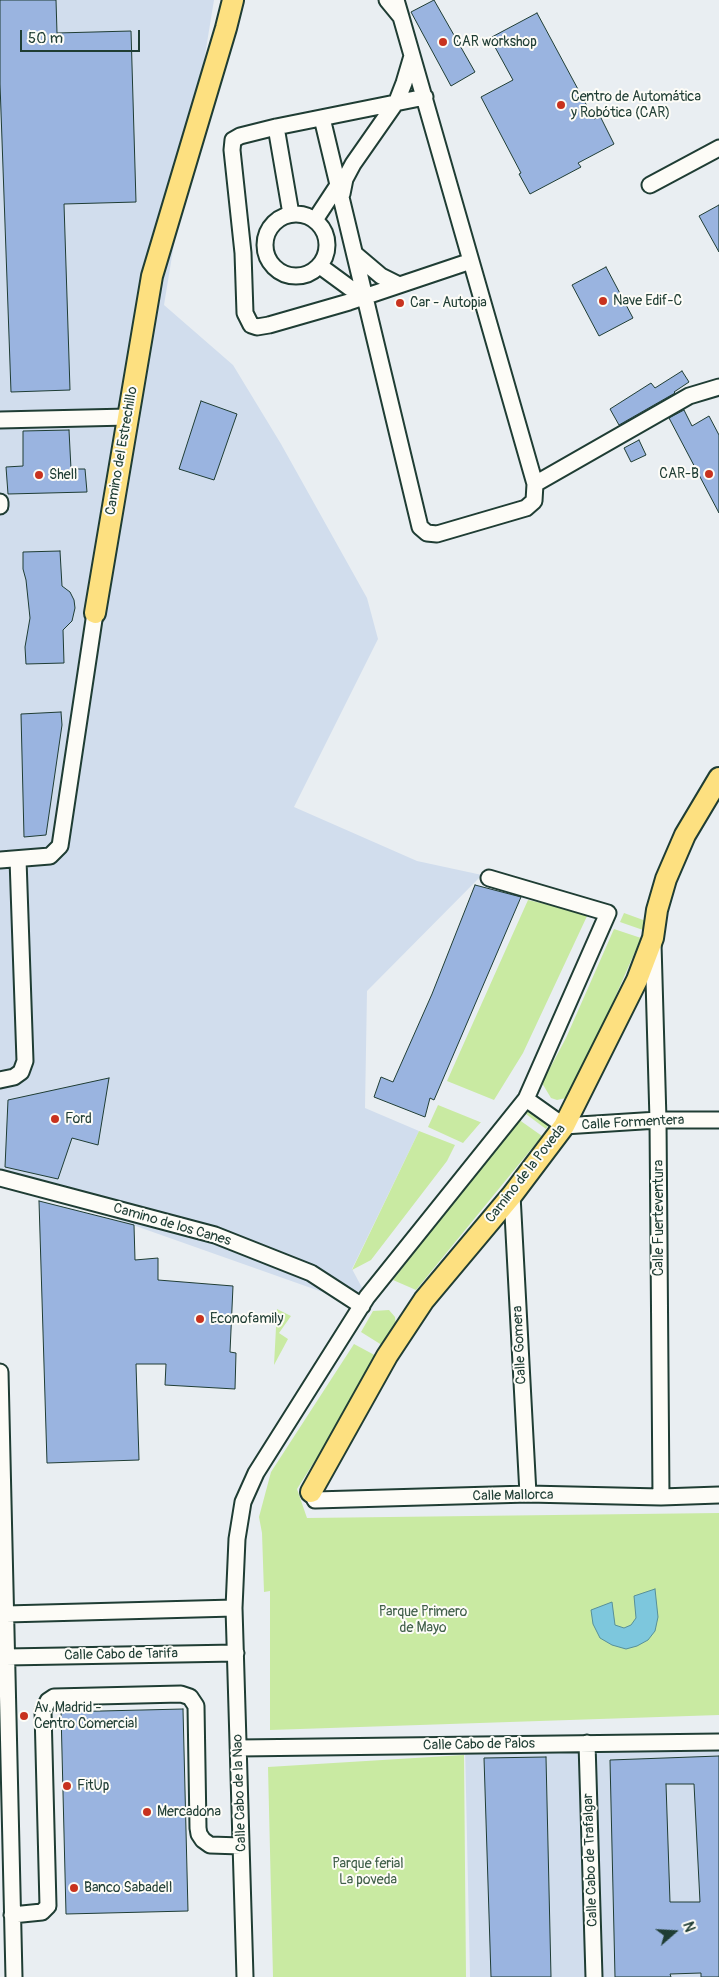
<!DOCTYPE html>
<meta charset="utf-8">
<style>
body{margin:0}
#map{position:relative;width:719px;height:1977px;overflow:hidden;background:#e9eef2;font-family:Pangolin,sans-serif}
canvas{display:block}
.north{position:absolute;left:649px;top:1907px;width:50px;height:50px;-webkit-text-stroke:4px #fdfcf7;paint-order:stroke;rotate:71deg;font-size:14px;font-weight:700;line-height:20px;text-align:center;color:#1f3d34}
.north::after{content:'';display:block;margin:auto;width:18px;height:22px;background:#1f3d34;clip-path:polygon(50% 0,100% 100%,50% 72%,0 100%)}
.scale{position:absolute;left:20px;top:30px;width:120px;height:22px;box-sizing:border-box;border:2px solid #1f3d34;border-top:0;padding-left:6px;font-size:15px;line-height:18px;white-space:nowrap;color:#1f3d34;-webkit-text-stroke:4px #fdfcf7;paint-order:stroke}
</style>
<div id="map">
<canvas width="719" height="1977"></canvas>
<div class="north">N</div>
<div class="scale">50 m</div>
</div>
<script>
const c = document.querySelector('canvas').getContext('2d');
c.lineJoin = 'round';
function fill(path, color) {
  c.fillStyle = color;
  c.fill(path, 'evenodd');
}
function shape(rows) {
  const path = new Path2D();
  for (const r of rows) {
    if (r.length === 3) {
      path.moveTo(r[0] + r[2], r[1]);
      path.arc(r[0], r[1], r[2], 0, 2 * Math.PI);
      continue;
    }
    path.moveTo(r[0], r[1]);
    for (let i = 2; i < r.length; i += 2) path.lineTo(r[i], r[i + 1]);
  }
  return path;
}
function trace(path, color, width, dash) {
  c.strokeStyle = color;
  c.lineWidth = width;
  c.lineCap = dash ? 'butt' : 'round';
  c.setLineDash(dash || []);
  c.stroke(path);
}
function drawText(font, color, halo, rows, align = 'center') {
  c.font = font + ' Pangolin,sans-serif';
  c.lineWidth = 4;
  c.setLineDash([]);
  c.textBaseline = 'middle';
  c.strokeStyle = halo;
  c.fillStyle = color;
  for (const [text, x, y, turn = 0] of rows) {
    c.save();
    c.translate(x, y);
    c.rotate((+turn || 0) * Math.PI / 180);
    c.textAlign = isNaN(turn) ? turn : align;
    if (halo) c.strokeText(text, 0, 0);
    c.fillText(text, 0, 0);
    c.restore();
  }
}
fill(shape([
 [0,0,214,0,164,305,233,365,281,444,367,598,378,639,294,807,417,861,482,875,367,991,365,1108,419,1131,352,1269,367,1297,362,1306,0,1178],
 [465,1745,719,1745,719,1977,470,1977]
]), '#d1dded');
fill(shape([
 [528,900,588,914,523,1053,494,1100,447,1081],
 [624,913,646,921,643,930,620,922],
 [614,929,641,938,589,1057,566,1098,557,1100,551,1098,542,1083,566,1038],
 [438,1105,480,1122,481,1122,463,1143,428,1127],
 [532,1108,550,1122,546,1129,522,1111],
 [518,1119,542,1136,416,1290,393,1280],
 [419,1131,455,1145,447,1161,371,1260,352,1270],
 [277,1309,291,1316,279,1333,288,1339,274,1365],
 [389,1310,395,1317,396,1327,385,1347,361,1332,373,1311],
 [354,1344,380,1358,297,1489,307,1518,719,1513,719,1715,270,1730,270,1591,264,1592,262,1533,259,1517,271,1472],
 [464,1755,466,1977,273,1977,268,1767]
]), '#c9eaa2');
const water = shape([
 [655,1589,658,1617,655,1631,648,1640,637,1646,626,1649,612,1645,600,1638,593,1624,591,1610,612,1602,615,1625,624,1628,631,1625,636,1618,634,1596,655,1589]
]);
fill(water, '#7dc7dd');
trace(water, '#579099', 1);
const building = shape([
 [0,0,56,0,57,33,131,31,136,202,64,204,70,390,11,392,0,84,0,0],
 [434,0,475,72,451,86,411,12,434,0],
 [537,13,594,119,600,116,614,144,578,163,581,167,530,194,519,174,521,173,481,97,513,80,490,38,537,13],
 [719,205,719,252,699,216,719,205],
 [606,267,633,318,599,336,572,285,606,267],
 [682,371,689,382,674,392,675,393,619,425,610,409,651,383,655,388,682,371],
 [201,401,237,414,214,480,179,469,201,401],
 [684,410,692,426,709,416,719,435,719,513,669,418,684,410],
 [69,430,71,469,85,469,87,492,8,494,6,467,23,466,23,431,69,430],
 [639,440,646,455,631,462,624,448,639,440],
 [60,551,62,586,70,592,74,600,75,608,72,621,63,630,64,663,26,664,25,647,30,618,26,580,23,569,23,552,60,551],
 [61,712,62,725,46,835,24,837,21,714,61,712],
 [475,885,521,897,434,1100,430,1098,425,1117,374,1097,381,1077,393,1082,432,994,475,885],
 [109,1078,98,1145,72,1138,58,1179,5,1167,8,1100,109,1078],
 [39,1201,134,1225,135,1260,158,1258,158,1280,233,1286,230,1352,236,1353,235,1389,165,1385,166,1364,136,1364,139,1460,47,1463,39,1201],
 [183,1709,188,1911,66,1914,61,1712,183,1709],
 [719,1756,719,1977,701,1977,701,1973,670,1974,671,1977,615,1977,610,1760,719,1756],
 [666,1784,694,1784,700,1902,670,1902,666,1784],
 [546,1757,551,1977,491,1977,484,1758,546,1757]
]);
fill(building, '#9ab4e0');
trace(building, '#1f3d34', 1);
const minor = shape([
 [387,0,401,17,396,0],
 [425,97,276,127,240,136,233,140,232,150,243,253,245,313,251,325,257,327,269,325,349,302,471,261],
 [322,118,420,527,427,533,437,534,526,508,534,501,535,484,401,17],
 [276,127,291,214],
 [650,185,719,148],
 [342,194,345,179,353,164,397,101,404,83,412,56],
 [296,245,31],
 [315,220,338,185],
 [355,254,381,276,399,285],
 [320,266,350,288,365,296],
 [0,420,128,417],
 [535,484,689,396,719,387],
 [0,502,0,506],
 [0,860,50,856,60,846,95,613],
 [653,944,658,1120,661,1497],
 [0,1080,14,1077,21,1072,25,1061,18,859],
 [526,1099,564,1126,658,1120,719,1120],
 [0,1178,215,1235,311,1273,362,1306],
 [512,1195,528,1494],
 [0,1372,14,1977],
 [311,1492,315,1500,528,1494,661,1497,719,1495],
 [6,1614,234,1608],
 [6,1657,236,1653],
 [587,1743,594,1977],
 [239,1748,719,1742],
 [12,1915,42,1912,48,1906,43,1711,48,1701,54,1697,181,1694,190,1697,196,1706,198,1828,199,1834,203,1840,210,1845,241,1846],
 [245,1977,234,1608,237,1539,243,1502,256,1473,367,1297,526,1099,608,913,489,878]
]);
const major = shape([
 [95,613,152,276,226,28,233,0],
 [311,1492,387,1356,424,1300,512,1195,564,1126,637,980,653,938,657,910,666,879,685,835,719,778]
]);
trace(minor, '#1f3d34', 19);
trace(major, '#1f3d34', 24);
trace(minor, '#fdfcf7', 15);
trace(major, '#fde080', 20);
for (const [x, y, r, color] of [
 [443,42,5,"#c8321e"],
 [561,105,5,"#c8321e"],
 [603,301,5,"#c8321e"],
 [400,303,5,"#c8321e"],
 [709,474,5,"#c8321e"],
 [39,475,5,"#c8321e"],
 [55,1119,5,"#c8321e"],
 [200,1319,5,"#c8321e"],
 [24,1716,5,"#c8321e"],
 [67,1786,5,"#c8321e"],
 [147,1812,5,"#c8321e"],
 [74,1888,5,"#c8321e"]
]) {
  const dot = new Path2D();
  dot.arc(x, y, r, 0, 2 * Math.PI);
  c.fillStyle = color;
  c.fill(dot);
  trace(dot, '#fdfcf7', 2);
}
drawText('14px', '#1f3d34', '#fdfcf7', [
 ["CAR workshop",453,42],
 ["Centro de Automática",571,97],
 ["y Robótica (CAR)",571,113],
 ["Nave Edif-C",613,301],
 ["Car - Autopia",410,303],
 ["CAR-B",699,474,"right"],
 ["Shell",49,475],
 ["Ford",65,1119],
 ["Econofamily",210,1319],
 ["Av. Madrid -",34,1708],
 ["Centro Comercial",34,1724],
 ["FitUp",77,1786],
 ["Mercadona",157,1812],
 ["Banco Sabadell",84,1888]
], 'left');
drawText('14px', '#1f3d34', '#fdfcf7', [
 ["Camino del Estrechillo",122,451,-80],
 ["Calle Formentera",633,1123,-3],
 ["Camino de la Poveda",526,1174,-52],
 ["Calle Fuerteventura",659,1218,-90],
 ["Camino de los Canes",172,1225,16],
 ["Calle Gomera",520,1345,-93],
 ["Calle Mallorca",513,1496,-1],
 ["Calle Cabo de Tarifa",121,1655,-1],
 ["Calle Cabo de Palos",479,1745,-1],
 ["Calle Cabo de la Nao",240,1793,-92],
 ["Calle Cabo de Trafalgar",591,1860,-92]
]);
drawText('14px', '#41604a', '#fdfcf7', [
 ["Parque Primero",423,1612],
 ["de Mayo",423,1628],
 ["Parque ferial",368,1864],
 ["La poveda",368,1880]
]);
</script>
